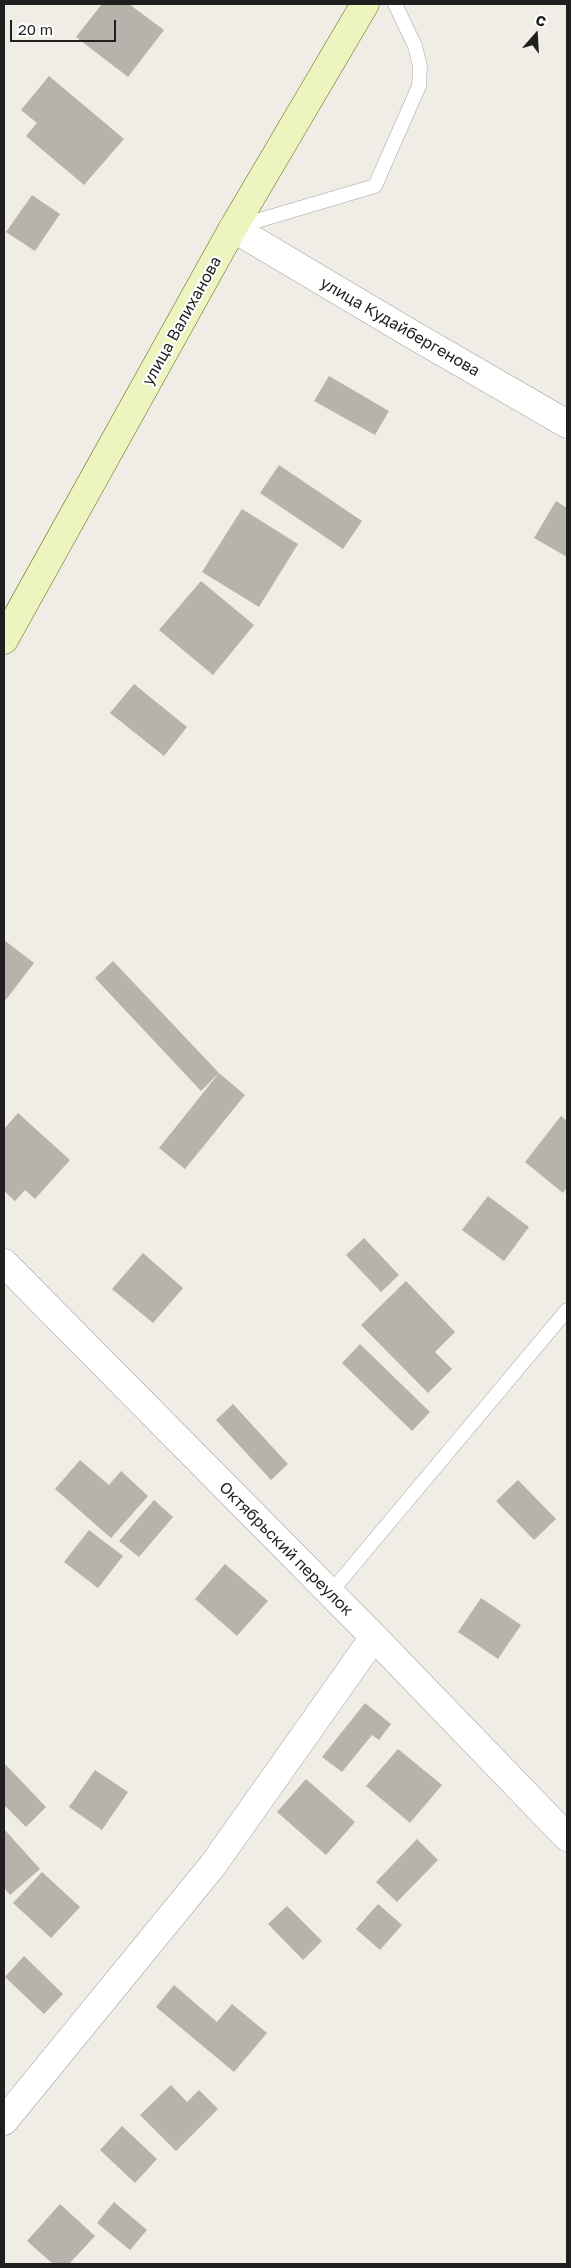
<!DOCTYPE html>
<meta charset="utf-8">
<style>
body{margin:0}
#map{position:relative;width:571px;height:2268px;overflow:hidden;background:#efede6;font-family:"Golos Text",sans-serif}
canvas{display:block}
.frame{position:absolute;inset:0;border:5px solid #1f1f1f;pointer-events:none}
.north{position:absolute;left:511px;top:10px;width:50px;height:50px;-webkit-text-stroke:4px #fff;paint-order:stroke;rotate:19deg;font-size:14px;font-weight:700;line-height:20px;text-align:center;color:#1f1f1f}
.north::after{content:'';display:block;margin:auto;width:18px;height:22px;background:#1f1f1f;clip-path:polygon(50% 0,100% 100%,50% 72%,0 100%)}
.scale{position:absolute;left:10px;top:20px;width:106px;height:22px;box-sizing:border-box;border:2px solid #1f1f1f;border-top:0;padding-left:6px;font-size:15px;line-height:18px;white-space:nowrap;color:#1f1f1f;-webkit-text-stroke:4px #fff;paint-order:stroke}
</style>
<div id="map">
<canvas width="571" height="2268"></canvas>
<div class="frame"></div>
<div class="north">С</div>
<div class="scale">20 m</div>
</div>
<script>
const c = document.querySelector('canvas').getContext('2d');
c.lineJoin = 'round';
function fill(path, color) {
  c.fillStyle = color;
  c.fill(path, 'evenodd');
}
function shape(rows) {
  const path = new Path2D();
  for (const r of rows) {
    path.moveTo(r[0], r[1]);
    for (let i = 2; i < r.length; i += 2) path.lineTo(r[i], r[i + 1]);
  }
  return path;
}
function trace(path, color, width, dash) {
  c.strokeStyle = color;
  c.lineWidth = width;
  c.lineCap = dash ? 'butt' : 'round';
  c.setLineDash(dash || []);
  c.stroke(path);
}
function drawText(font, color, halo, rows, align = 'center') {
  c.font = font + ' "Golos Text",sans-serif';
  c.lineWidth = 4;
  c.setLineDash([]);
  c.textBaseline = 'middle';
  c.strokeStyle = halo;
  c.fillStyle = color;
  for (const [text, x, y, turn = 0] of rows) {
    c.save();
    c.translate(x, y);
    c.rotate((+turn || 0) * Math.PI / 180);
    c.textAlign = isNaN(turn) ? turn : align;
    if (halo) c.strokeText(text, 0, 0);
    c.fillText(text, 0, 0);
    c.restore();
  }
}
fill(shape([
 [102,4,129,4,164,30,128,77,76,37],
 [49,76,124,139,84,185,26,136,37,123,21,110],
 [32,195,60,214,35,251,6,232],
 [329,376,389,411,375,435,314,401],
 [279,465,362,521,343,549,260,493],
 [556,501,567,508,567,557,534,538],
 [242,509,298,544,259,607,202,572],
 [201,581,254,625,213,675,159,630],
 [134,684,187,727,164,756,110,713],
 [4,940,34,963,5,1001,4,1000],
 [113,961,219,1073,201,1091,95,978],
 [219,1073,245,1095,185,1169,159,1148],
 [18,1113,70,1160,35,1199,25,1190,15,1201,4,1191,5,1171,4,1129],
 [561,1116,567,1121,567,1187,563,1193,525,1162],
 [488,1196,529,1227,504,1261,462,1230],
 [364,1238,399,1275,381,1292,346,1255],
 [143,1253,183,1288,153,1323,112,1289],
 [406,1281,455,1332,435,1352,452,1369,428,1393,361,1325],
 [360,1344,430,1412,412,1431,342,1363],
 [233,1404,288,1464,271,1480,216,1420],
 [80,1460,109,1485,121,1471,148,1496,111,1538,55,1489],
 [518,1480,556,1519,534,1540,496,1501],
 [154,1500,173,1517,139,1557,119,1541],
 [89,1530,123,1556,98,1588,64,1562],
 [225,1564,268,1601,237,1636,195,1599],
 [481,1598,521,1625,498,1659,458,1632],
 [365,1703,391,1724,379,1740,372,1735,342,1772,322,1757],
 [398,1749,442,1785,410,1823,366,1786],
 [4,1763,46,1807,26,1827,4,1805],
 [95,1770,128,1792,102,1830,69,1807],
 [306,1779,355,1822,326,1855,277,1812],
 [4,1829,40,1869,10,1895,4,1888],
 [417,1839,438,1860,397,1902,376,1882],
 [42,1872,80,1907,51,1938,13,1903],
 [378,1904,402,1925,380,1950,356,1929],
 [287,1906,322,1941,303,1960,268,1924],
 [24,1956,63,1994,44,2014,5,1977],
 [174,1985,217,2022,232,2004,267,2033,234,2072,156,2007],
 [171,2085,187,2102,199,2090,218,2109,176,2151,140,2115],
 [122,2126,157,2159,135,2183,100,2150],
 [114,2202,147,2230,130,2250,97,2223],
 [60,2204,95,2236,69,2264,53,2264,27,2241]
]), '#b8b2ac');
const lane = shape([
 [236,227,375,186,419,86,420,66,415,46,395,4],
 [330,1593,567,1310]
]);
const street = shape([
 [233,228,408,332,567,424],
 [4,1263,374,1637,567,1837],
 [4,2121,213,1865,374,1637]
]);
const secondary = shape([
 [4,640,233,228,365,4]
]);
trace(lane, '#a3a3a3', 15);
trace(street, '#a3a3a3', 29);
trace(secondary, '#5e6d0f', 29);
trace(lane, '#fff', 14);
trace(street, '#fff', 28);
trace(secondary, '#eef4c0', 28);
drawText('16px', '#1f1f1f', '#fff', [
 ["улица Валиханова",182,321,-61],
 ["улица Кудайбергенова",400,327,30],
 ["Октябрьский переулок",286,1549,45]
]);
</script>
